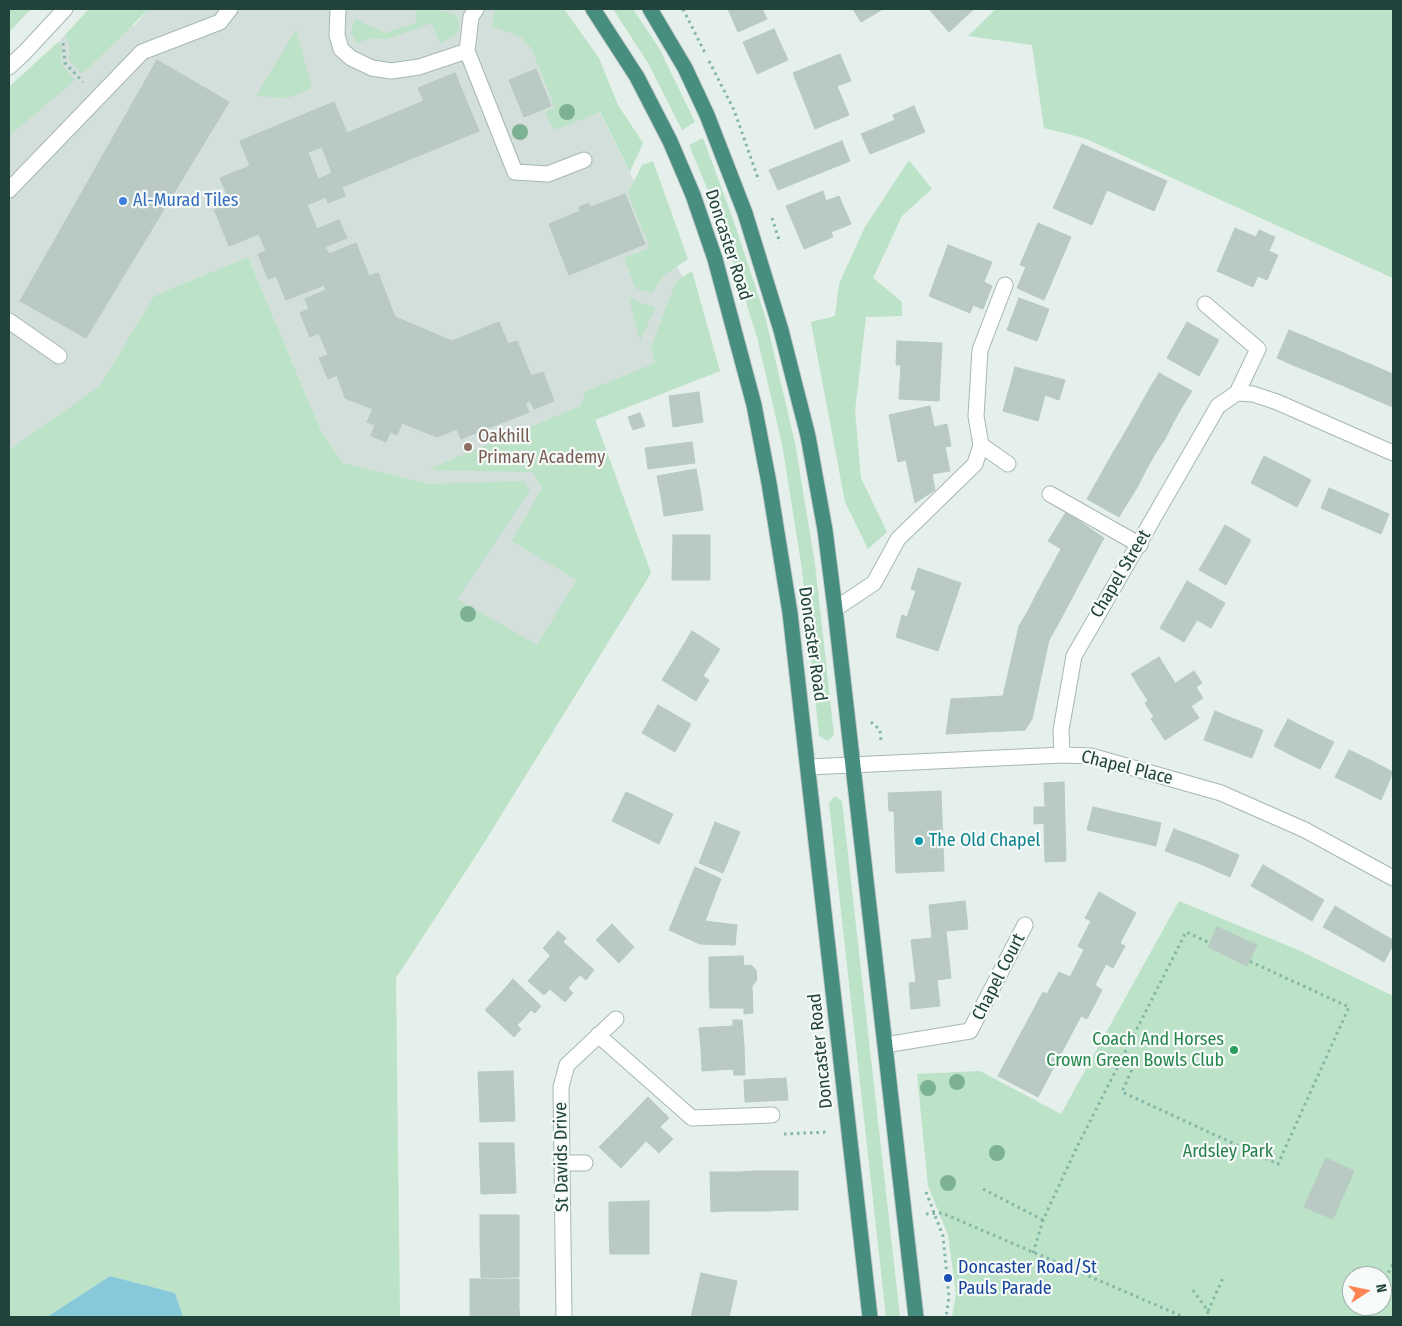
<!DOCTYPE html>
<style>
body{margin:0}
#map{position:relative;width:1402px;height:1326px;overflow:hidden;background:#e5efeb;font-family:"Fira Sans Condensed",sans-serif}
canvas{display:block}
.frame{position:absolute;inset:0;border:10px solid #21433b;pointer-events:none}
.north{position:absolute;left:1342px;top:1266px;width:50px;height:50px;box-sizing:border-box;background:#f6fbf9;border:1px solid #a1b1ad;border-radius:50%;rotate:79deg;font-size:14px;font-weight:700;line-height:20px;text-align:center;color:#21433b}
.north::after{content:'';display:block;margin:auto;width:18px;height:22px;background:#ff8353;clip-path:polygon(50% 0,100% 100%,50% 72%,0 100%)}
</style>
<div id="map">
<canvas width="1402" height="1326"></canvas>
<div class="frame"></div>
<div class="north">N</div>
</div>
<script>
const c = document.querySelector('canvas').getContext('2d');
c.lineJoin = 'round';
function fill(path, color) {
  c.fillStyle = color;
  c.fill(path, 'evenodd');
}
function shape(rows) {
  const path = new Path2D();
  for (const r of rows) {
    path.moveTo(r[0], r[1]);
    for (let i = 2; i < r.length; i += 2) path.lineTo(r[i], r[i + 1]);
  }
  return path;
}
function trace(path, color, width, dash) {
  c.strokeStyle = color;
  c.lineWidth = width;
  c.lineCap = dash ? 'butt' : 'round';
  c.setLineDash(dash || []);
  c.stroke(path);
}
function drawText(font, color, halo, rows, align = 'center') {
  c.font = font + ' "Fira Sans Condensed",sans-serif';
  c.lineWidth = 4.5;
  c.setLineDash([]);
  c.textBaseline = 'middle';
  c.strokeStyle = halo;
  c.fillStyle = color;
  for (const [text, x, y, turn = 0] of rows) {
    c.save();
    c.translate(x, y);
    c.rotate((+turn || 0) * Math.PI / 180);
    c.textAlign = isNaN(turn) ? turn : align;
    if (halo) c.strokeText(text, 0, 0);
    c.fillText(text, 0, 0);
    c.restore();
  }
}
fill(shape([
 [89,9,134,26,149,9,541,9,553,20,682,276,720,371,595,419,651,573,477,854,430,484,343,463,321,431,248,257,154,296,100,387,9,450,9,87,51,50]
]), '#d2dfda');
fill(shape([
 [9,9,31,9,9,32],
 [89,9,149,9,82,74,69,60,70,46,65,35],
 [416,9,437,9,457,16,460,27,456,35,440,43,432,23,387,39,372,38,357,43,351,33,355,19,385,33,417,22],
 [495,9,564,9,599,58,618,105,643,143,630,172,600,112,554,130,545,112,555,108,532,49,521,37,492,26],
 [613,9,633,9,659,48,695,122,682,130,648,63],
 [996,9,1393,9,1393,278,1084,138,1044,128,1032,45,968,36],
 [296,30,312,88,288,98,256,96],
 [58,42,62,48,61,64,75,80,9,136,9,87],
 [703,138,734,222,765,316,795,443,815,564,834,735,828,741,819,736,802,569,782,444,757,337,718,214,689,145],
 [909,160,932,189,902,216,873,278,902,302,902,316,866,317,855,411,861,478,887,532,868,549,845,502,811,322,835,316,839,284,865,227],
 [653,161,688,259,664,275,652,293,636,289,624,258,650,248,628,193,642,165],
 [248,257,321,431,343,463,430,484,524,481,530,490,457,599,537,645,577,580,512,541,542,488,533,472,427,470,581,406,585,392,655,363,651,348,667,305,677,281,692,271,720,371,595,420,651,573,477,854,396,978,400,1317,183,1317,175,1293,110,1276,47,1317,9,1317,9,450,100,386,154,296],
 [629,298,655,308,640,341],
 [835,796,842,801,900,1317,886,1317,829,803],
 [1179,901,1298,950,1393,996,1393,1317,952,1317,956,1294,948,1235,928,1186,917,1074,980,1071,1061,1114],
 [1352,1276,1382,1276,1382,1306,1352,1306]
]), '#bce2c7');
fill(shape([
 [110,1276,175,1293,183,1317,47,1317]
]), '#88c9d9');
const building = shape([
 [728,9,762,9,767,19,738,32,728,9],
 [853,9,883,9,861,22,853,9],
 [929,9,974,9,949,32,929,9],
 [774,29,788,60,757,74,743,42,774,29],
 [840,54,851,81,837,86,849,115,815,129,793,73,840,54],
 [157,60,229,102,86,338,20,301,157,60],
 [536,69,551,106,524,117,509,80,536,69],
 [455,73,479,131,342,187,345,196,328,203,326,197,307,205,317,229,339,220,347,238,325,247,329,254,356,243,369,276,378,273,395,317,452,341,499,322,508,344,517,341,531,376,543,372,554,401,534,409,530,401,525,403,529,412,461,439,457,429,437,437,402,423,397,435,390,432,386,442,371,436,375,425,367,422,373,409,345,398,337,375,328,379,319,358,328,355,319,333,310,337,300,313,309,309,305,299,326,290,324,285,286,300,276,276,268,279,258,254,266,251,259,234,229,246,214,209,230,202,220,178,250,166,240,141,334,102,347,133,424,101,418,88,455,73],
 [322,147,332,173,318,179,308,152,322,147],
 [914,106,925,132,870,154,861,134,895,120,893,115,914,106],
 [842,141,850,161,778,190,769,170,842,141],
 [1082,144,1167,181,1154,211,1107,190,1092,225,1053,208,1082,144],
 [823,191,826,201,839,196,851,224,831,232,833,237,804,249,786,206,823,191],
 [625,194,645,244,569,275,549,224,580,211,579,207,589,203,591,207,625,194],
 [1038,223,1071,237,1044,300,1017,288,1026,267,1020,265,1038,223],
 [1235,228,1256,237,1259,230,1275,237,1269,251,1278,255,1267,280,1258,276,1253,287,1217,271,1235,228],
 [948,245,992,262,984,282,992,286,983,309,973,305,970,313,929,296,948,245],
 [1019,298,1049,309,1037,341,1007,330,1019,298],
 [1187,322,1219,340,1209,358,1177,340,1187,322],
 [1289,330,1306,337,1293,365,1277,358,1289,330],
 [1306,337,1322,344,1310,372,1293,365,1306,337],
 [1177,340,1209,358,1199,376,1167,358,1177,340],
 [897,341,942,343,939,401,899,399,901,365,896,365,897,341],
 [1322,344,1339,351,1327,379,1310,372,1322,344],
 [1339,351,1355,358,1344,386,1327,379,1339,351],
 [1355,358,1372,365,1360,393,1344,386,1355,358],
 [1372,365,1388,372,1376,400,1360,393,1372,365],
 [1015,367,1065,380,1059,400,1045,395,1038,421,1003,411,1015,367],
 [1388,372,1393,374,1393,407,1376,400,1388,372],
 [1159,373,1192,391,1182,407,1150,388,1159,373],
 [1150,388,1182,407,1173,423,1141,404,1150,388],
 [699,392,703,422,673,427,669,396,699,392],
 [1141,404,1173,423,1165,439,1132,420,1141,404],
 [930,406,934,427,947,424,951,446,945,447,950,471,932,474,935,490,915,503,906,460,898,462,889,415,930,406],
 [640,413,645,426,633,430,628,417,640,413],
 [1132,420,1165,439,1155,454,1123,436,1132,420],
 [1123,436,1155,454,1146,470,1114,451,1123,436],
 [692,442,695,463,648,469,645,448,692,442],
 [1114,451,1146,470,1138,486,1105,467,1114,451],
 [1264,456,1288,468,1274,495,1251,483,1264,456],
 [1105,467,1138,486,1128,502,1096,483,1105,467],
 [1288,468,1311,480,1297,507,1274,495,1288,468],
 [696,469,700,490,661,496,657,476,696,469],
 [1096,483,1128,502,1119,517,1087,499,1096,483],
 [1329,488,1359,501,1351,521,1321,508,1329,488],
 [700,490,703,510,664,516,661,496,700,490],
 [1359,501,1389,514,1381,534,1351,521,1359,501],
 [1066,512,1104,538,1098,549,1058,525,1066,512],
 [1058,525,1098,549,1089,566,1048,541,1058,525],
 [1225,525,1251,540,1238,563,1212,548,1225,525],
 [673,535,710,535,710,580,672,580,673,535],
 [1212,548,1238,563,1226,585,1199,570,1212,548],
 [1061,549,1089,566,1081,581,1053,564,1061,549],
 [1053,564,1081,581,1073,596,1044,580,1053,564],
 [918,568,961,583,938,651,896,637,902,615,907,617,916,591,911,589,918,568],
 [1044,580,1073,596,1065,611,1036,595,1044,580],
 [1187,581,1225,603,1211,628,1173,606,1187,581],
 [1036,595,1065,611,1057,626,1028,611,1036,595],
 [1173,606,1197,620,1184,642,1160,628,1173,606],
 [1028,611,1057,626,1049,640,1019,626,1028,611],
 [1019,626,1049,640,1032,719,1025,730,946,734,951,699,1003,696,1019,626],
 [692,631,720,649,703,676,709,680,696,701,662,680,692,631],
 [1159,657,1175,683,1148,701,1131,674,1159,657],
 [1194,671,1202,683,1196,687,1203,698,1191,706,1199,718,1165,740,1151,719,1154,717,1145,703,1194,671],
 [658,705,691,724,675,752,642,733,658,705],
 [1215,711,1239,721,1228,749,1204,740,1215,711],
 [1288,719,1311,731,1297,758,1274,746,1288,719],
 [1239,721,1263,730,1252,758,1228,749,1239,721],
 [1311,731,1334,742,1320,769,1297,758,1311,731],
 [1349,750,1372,761,1358,788,1335,777,1349,750],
 [1372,761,1393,772,1381,800,1358,788,1372,761],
 [1064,782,1066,861,1045,862,1044,823,1034,824,1034,807,1045,807,1044,783,1064,782],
 [941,791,944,871,896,873,894,811,889,811,888,793,941,791],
 [626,792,673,814,659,844,612,821,626,792],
 [1093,807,1127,815,1122,838,1087,830,1093,807],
 [1127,815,1161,823,1156,846,1122,838,1127,815],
 [715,822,740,832,723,873,699,863,715,822],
 [1174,829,1206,841,1198,863,1165,851,1174,829],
 [1206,841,1239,855,1230,877,1198,863,1206,841],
 [1263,865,1293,882,1281,903,1251,886,1263,865],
 [695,867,721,879,705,921,737,925,735,945,700,944,669,930,695,867],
 [1293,882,1324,900,1312,921,1281,903,1293,882],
 [1099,892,1136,913,1120,943,1125,946,1113,968,1106,964,1095,985,1102,990,1087,1019,1081,1016,1038,1097,998,1076,1043,992,1047,994,1059,972,1070,977,1084,950,1078,946,1091,921,1085,918,1099,892],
 [965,901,968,929,946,931,951,978,937,980,940,1006,911,1009,909,983,916,982,911,940,932,938,929,905,965,901],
 [1335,906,1365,924,1353,944,1323,927,1335,906],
 [612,924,634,947,619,963,596,940,612,924],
 [1365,924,1393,940,1393,945,1384,962,1353,944,1365,924],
 [1217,927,1257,945,1247,966,1208,947,1217,927],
 [558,931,566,938,563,942,594,970,586,980,580,975,575,980,543,948,558,931],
 [550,956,575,980,568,988,573,993,565,1002,550,989,544,995,528,981,550,956],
 [743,956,744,966,751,965,756,970,757,980,752,986,709,987,709,957,743,956],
 [513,979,541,1006,535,1013,531,1010,524,1018,499,995,513,979],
 [752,986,753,1013,744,1014,744,1008,710,1008,709,987,752,986],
 [499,995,524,1018,517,1025,521,1029,514,1037,485,1010,499,995],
 [733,1020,742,1020,744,1046,701,1049,699,1028,733,1026,733,1020],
 [744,1046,745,1075,734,1075,733,1069,702,1071,701,1049,744,1046],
 [513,1071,514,1096,479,1097,478,1072,513,1071],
 [786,1078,788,1100,745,1102,744,1080,786,1078],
 [514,1096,515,1121,480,1122,479,1097,514,1096],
 [648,1097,669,1118,660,1127,673,1139,659,1153,625,1121,648,1097],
 [625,1121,646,1141,621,1168,599,1147,625,1121],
 [479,1143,514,1143,515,1168,480,1169,479,1143],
 [1326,1158,1354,1171,1333,1219,1304,1207,1326,1158],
 [515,1168,516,1193,481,1194,480,1169,515,1168],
 [754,1171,754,1211,740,1211,739,1172,754,1171],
 [754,1171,768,1171,769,1211,754,1211,754,1171],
 [768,1171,783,1171,784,1210,769,1211,768,1171],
 [783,1171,798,1171,798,1210,784,1210,783,1171],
 [710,1172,725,1172,725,1211,711,1212,710,1172],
 [725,1172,739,1172,740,1211,725,1211,725,1172],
 [649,1201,649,1226,609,1227,609,1202,649,1201],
 [480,1215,519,1215,519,1243,480,1244,480,1215],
 [649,1226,649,1254,610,1254,609,1227,649,1226],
 [519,1243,519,1277,481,1278,480,1244,519,1243],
 [701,1273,737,1281,729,1317,691,1317,701,1273],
 [470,1279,519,1279,519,1308,470,1309,470,1279],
 [519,1308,520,1317,470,1317,470,1309,519,1308]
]);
fill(building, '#b9cac4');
trace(building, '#b6cac2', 1);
const service = shape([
 [338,9,337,35,341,49,351,58,372,68,391,71,419,67,467,51],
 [476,9,471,17,467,51,515,172,548,174,584,160],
 [9,190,142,52,220,22,230,9],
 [1205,304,1258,349,1237,393],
 [9,321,59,356],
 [981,445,1008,464],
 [1050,494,1140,545],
 [835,609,874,583,898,539,975,464,981,445,976,416,980,350,1005,285],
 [598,1035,692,1118,772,1115],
 [561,1163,585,1163]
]);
const minor = shape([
 [9,67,25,52,65,9],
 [1062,755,1061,730,1074,656,1218,406,1237,393,1253,394,1277,402,1393,453],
 [809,767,1062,755,1091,756,1221,793,1305,830,1393,878],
 [885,1045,970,1031,1025,925],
 [564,1317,561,1087,567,1065,616,1019]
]);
const trunk = shape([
 [593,9,637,77,670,141,693,195,715,259,754,405,769,483,790,613,870,1317],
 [650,9,685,68,707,115,745,213,781,330,808,436,825,530,835,609,916,1317]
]);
trace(service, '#a6b8b3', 17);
trace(minor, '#a6b8b3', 17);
trace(trunk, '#c1cac8', 17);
trace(shape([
 [683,9,706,55],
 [63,43,65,63,83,82],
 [709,61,734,110,759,181],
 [772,218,780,243],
 [871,722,880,730,881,742],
 [1122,1058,1134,1065,1122,1092,1278,1164,1349,1007,1249,961],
 [784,1134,828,1132],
 [983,1189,1043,1220],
 [926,1192,943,1236,949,1297,946,1317],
 [926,1214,942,1213,1184,1317],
 [1033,1253,1043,1220,1076,1149,1186,932,1210,943],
 [1382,1284,1393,1264],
 [1193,1290,1208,1311,1207,1317],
 [1208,1311,1223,1278],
 [1363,1317,1369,1306]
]), '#82b6a7', 3, [2.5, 4]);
trace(service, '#fff', 15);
trace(minor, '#fff', 15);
trace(trunk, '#488e80', 15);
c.fillStyle = '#7cb194';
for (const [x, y] of [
 [567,112],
 [520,132],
 [468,614],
 [957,1082],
 [928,1088],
 [997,1153],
 [948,1183]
]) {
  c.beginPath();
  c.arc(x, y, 8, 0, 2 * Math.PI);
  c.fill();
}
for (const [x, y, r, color] of [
 [123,201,5,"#3f7fe0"],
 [468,447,5,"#8d6e63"],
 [919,841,5,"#0f9aa8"],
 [1234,1050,5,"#2e9e5b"],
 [948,1278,5,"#1a4fb4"]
]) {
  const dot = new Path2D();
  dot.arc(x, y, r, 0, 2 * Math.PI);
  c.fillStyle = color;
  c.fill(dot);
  trace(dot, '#f6fbf9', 2);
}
drawText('18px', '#366cbe', '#f6fbf9', [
 ["Al-Murad Tiles",133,201]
], 'left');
drawText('18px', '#21433b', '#f6fbf9', [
 ["Doncaster Road",728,245,72],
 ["Chapel Street",1121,574,-59],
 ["Doncaster Road",812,644,82],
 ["Chapel Place",1127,768,14],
 ["Chapel Court",999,977,-63],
 ["Doncaster Road",821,1051,-96],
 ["St Davids Drive",562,1157,-91]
]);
drawText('18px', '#785e54', '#f6fbf9', [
 ["Oakhill",478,437],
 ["Primary Academy",478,458]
], 'left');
drawText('18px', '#0d838f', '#f6fbf9', [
 ["The Old Chapel",929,841]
], 'left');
drawText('18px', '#27864d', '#f6fbf9', [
 ["Coach And Horses",1224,1040],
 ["Crown Green Bowls Club",1224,1061]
], 'right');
drawText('18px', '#277f4c', '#f6fbf9', [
 ["Ardsley Park",1228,1152]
]);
drawText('18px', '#164399', '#f6fbf9', [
 ["Doncaster Road/St",958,1268],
 ["Pauls Parade",958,1289]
], 'left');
</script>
